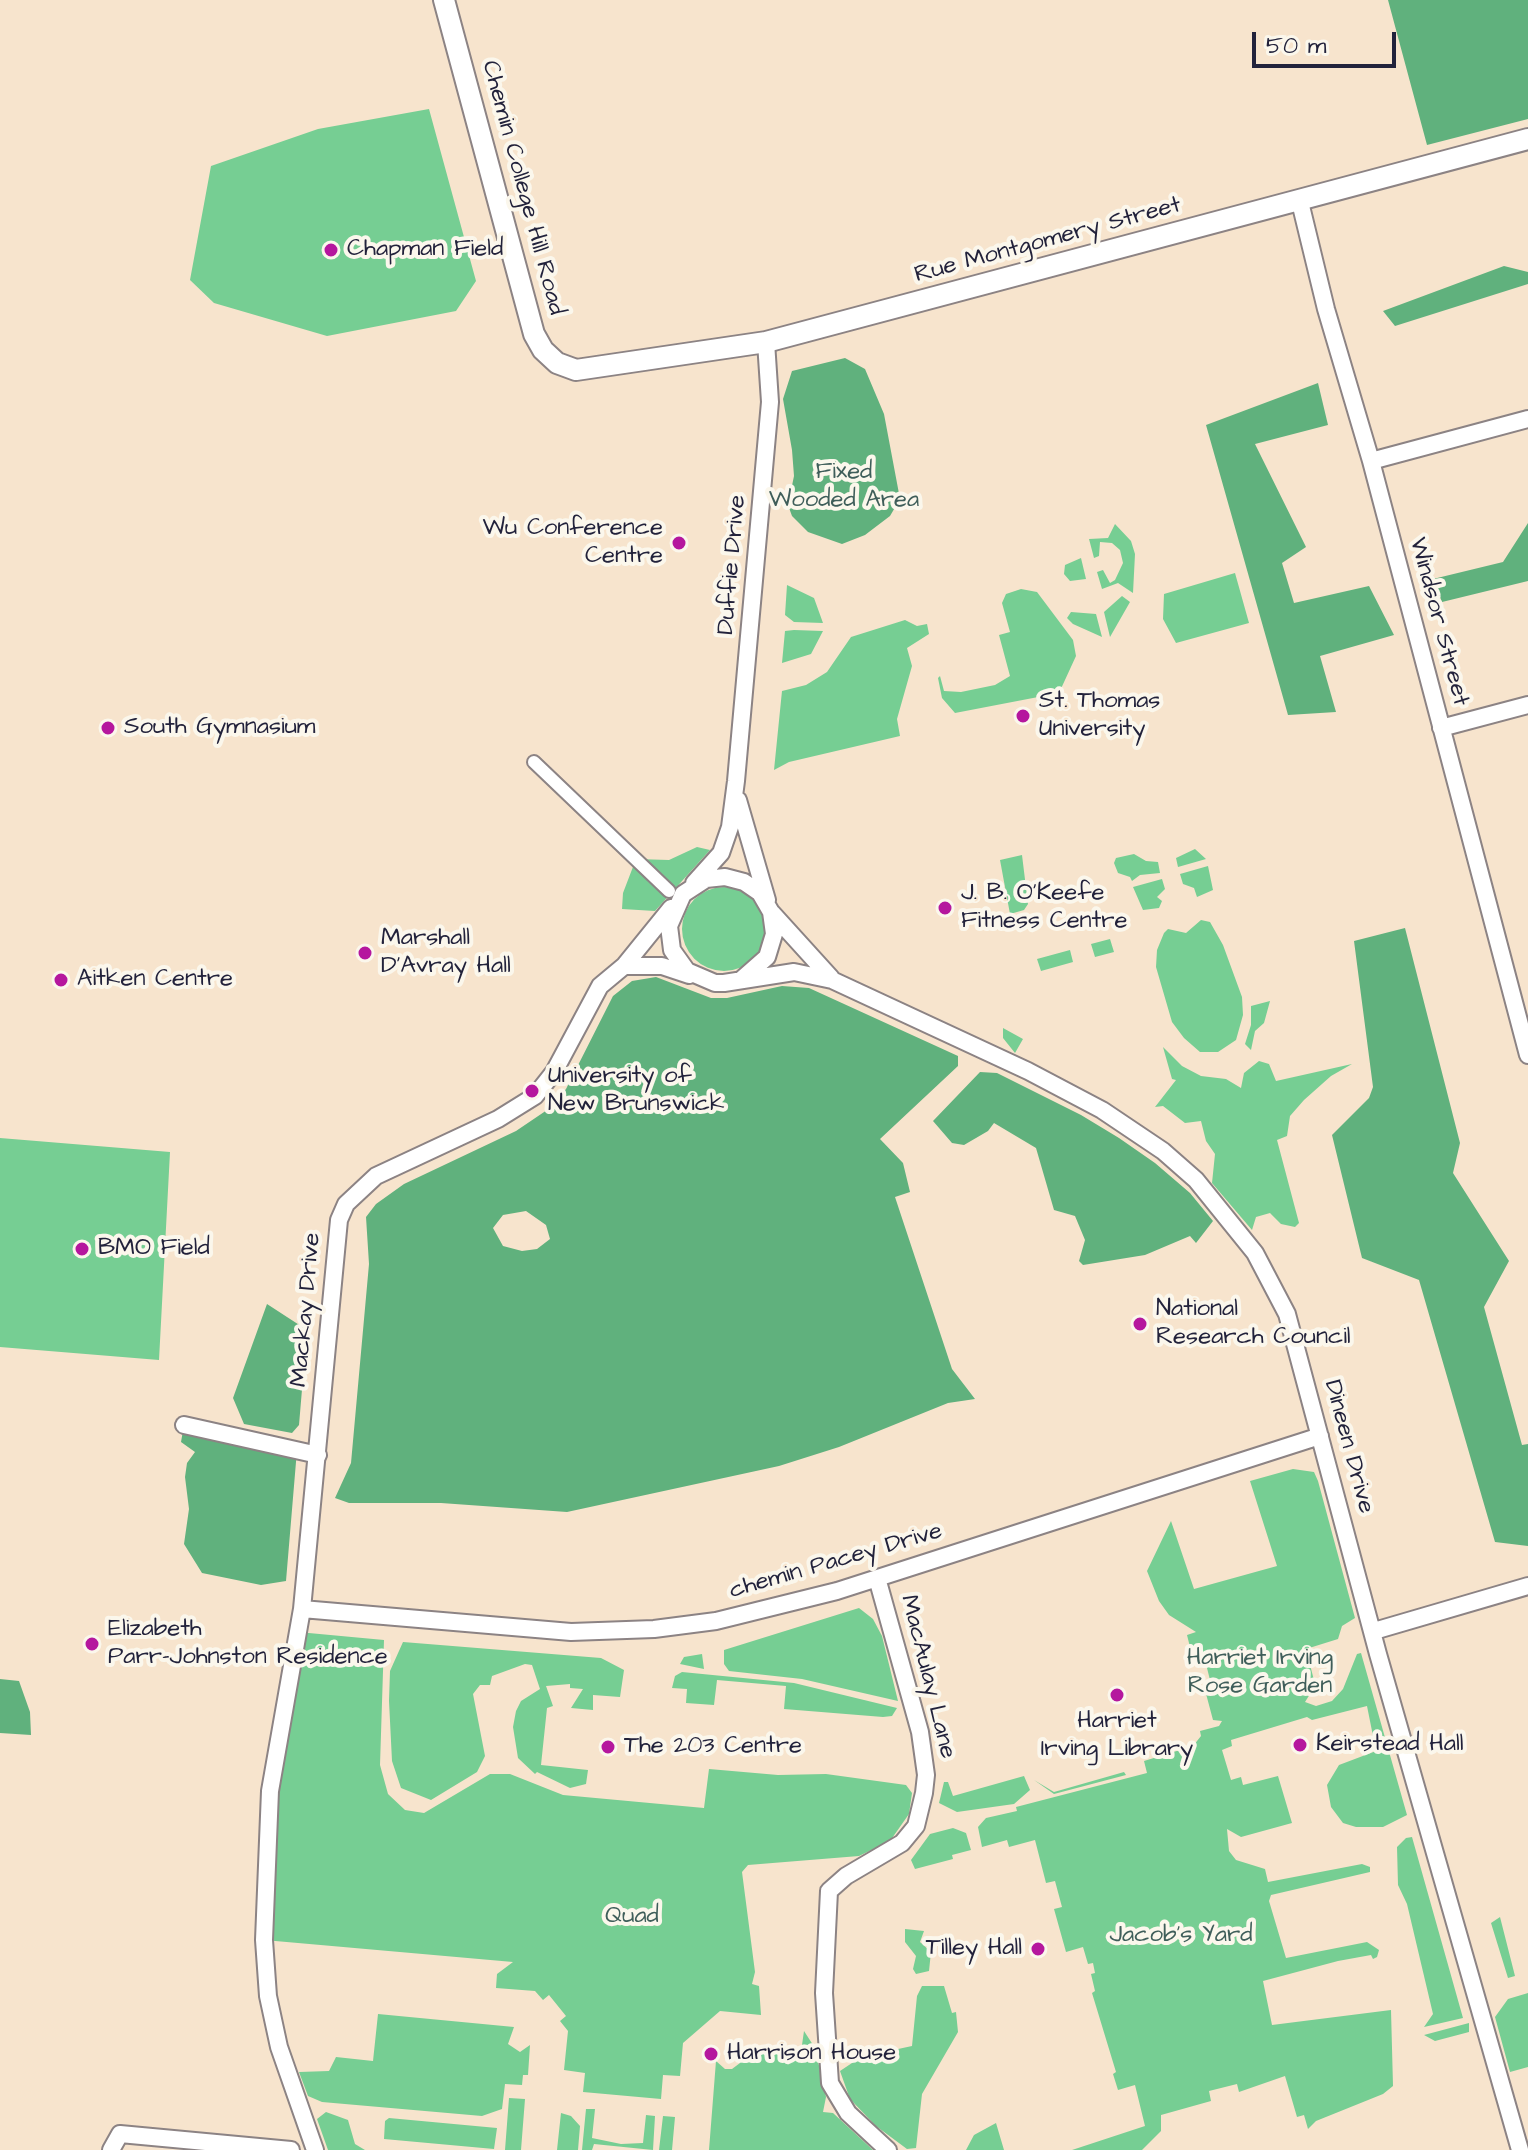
<!DOCTYPE html>
<meta charset="utf-8">
<style>
body{margin:0}
#map{position:relative;width:1528px;height:2150px;overflow:hidden;background:#f7e4cd;font-family:"Architects Daughter",sans-serif}
canvas{display:block}
.scale{position:absolute;left:1252px;top:32px;width:144px;height:36px;box-sizing:border-box;border:4px solid #22223b;border-top:0;padding-left:10px;font-size:24px;line-height:28px;white-space:nowrap;color:#22223b;-webkit-text-stroke:6px #fbf7ec;paint-order:stroke}
</style>
<div id="map">
<canvas width="1528" height="2150"></canvas>
<div class="scale">50 m</div>
</div>
<script>
const c = document.querySelector('canvas').getContext('2d');
c.lineJoin = 'round';
function fill(path, color) {
  c.fillStyle = color;
  c.fill(path, 'evenodd');
}
function shape(rows) {
  const path = new Path2D();
  for (const r of rows) {
    if (r.length === 3) {
      path.moveTo(r[0] + r[2], r[1]);
      path.arc(r[0], r[1], r[2], 0, 2 * Math.PI);
      continue;
    }
    path.moveTo(r[0], r[1]);
    for (let i = 2; i < r.length; i += 2) path.lineTo(r[i], r[i + 1]);
  }
  return path;
}
function trace(path, color, width, dash) {
  c.strokeStyle = color;
  c.lineWidth = width;
  c.lineCap = dash ? 'butt' : 'round';
  c.setLineDash(dash || []);
  c.stroke(path);
}
function drawText(font, color, halo, rows, align = 'center') {
  c.font = font + ' "Architects Daughter",sans-serif';
  c.lineWidth = 8;
  c.setLineDash([]);
  c.textBaseline = 'middle';
  c.strokeStyle = halo;
  c.fillStyle = color;
  for (const [text, x, y, turn = 0] of rows) {
    c.save();
    c.translate(x, y);
    c.rotate((+turn || 0) * Math.PI / 180);
    c.textAlign = isNaN(turn) ? turn : align;
    if (halo) c.strokeText(text, 0, 0);
    c.fillText(text, 0, 0);
    c.restore();
  }
}
fill(shape([
 [429,109,476,281,456,311,327,336,214,303,190,280,211,166,318,129],
 [1115,524,1131,541,1135,554,1133,593,1118,583,1102,589,1097,572,1103,570,1110,583,1115,580,1123,563,1120,550,1112,543,1100,542,1099,556,1094,558,1089,539,1108,538],
 [1081,558,1086,579,1070,581,1064,574,1065,565],
 [1235,573,1249,623,1176,643,1163,619,1164,594],
 [787,585,814,598,823,623,794,622,785,615],
 [1021,589,1037,592,1073,640,1076,656,1059,693,955,713,942,698,938,678,940,676,944,691,961,692,995,685,1010,676,999,635,1010,632,1002,603,1006,594],
 [1122,596,1130,602,1110,637,1104,612],
 [1071,612,1096,614,1102,637,1073,624,1067,618],
 [905,620,917,626,927,624,929,634,907,648,912,666,897,719,900,736,789,762,774,770,782,691,806,685,827,672,851,637],
 [785,631,794,630,823,631,811,654,782,663],
 [697,847,710,850,655,911,622,909,623,893,636,859,669,860],
 [1195,849,1206,859,1178,867,1176,858],
 [1134,854,1146,861,1158,862,1160,873,1140,875,1132,881,1130,877,1118,873,1114,863,1116,858],
 [1022,855,1028,904,1024,910,1010,914,1000,860],
 [1208,866,1213,890,1197,897,1194,888,1183,884,1180,874],
 [1162,879,1165,889,1157,897,1162,901,1159,908,1143,910,1133,887],
 [724,929,42],
 [1201,920,1210,922,1223,945,1242,997,1243,1015,1236,1040,1218,1052,1200,1052,1184,1038,1172,1022,1156,967,1157,950,1164,933,1168,929,1186,933],
 [1110,939,1114,952,1095,957,1091,944],
 [1070,950,1073,962,1041,971,1037,959],
 [1270,1001,1264,1023,1255,1031,1251,1050,1245,1044,1251,1025,1251,1006],
 [1003,1028,1023,1039,1015,1053,1003,1038],
 [1163,1047,1182,1066,1201,1076,1226,1079,1241,1088,1244,1073,1259,1061,1269,1064,1276,1081,1352,1064,1331,1076,1304,1100,1290,1116,1287,1136,1277,1140,1299,1223,1295,1227,1281,1224,1270,1213,1256,1217,1252,1230,1212,1183,1215,1154,1206,1141,1201,1121,1185,1123,1163,1106,1155,1107,1176,1080,1172,1079],
 [0,1138,170,1152,159,1360,0,1347],
 [1293,1469,1314,1472,1318,1481,1355,1618,1342,1626,1338,1639,1306,1649,1317,1692,1310,1694,1305,1702,1316,1706,1332,1701,1343,1689,1357,1654,1361,1653,1407,1815,1383,1827,1356,1827,1343,1823,1331,1807,1327,1785,1339,1765,1376,1751,1367,1706,1312,1720,1307,1717,1231,1740,1232,1746,1222,1750,1231,1780,1241,1777,1243,1785,1278,1776,1292,1823,1241,1837,1227,1829,1229,1851,1236,1860,1265,1869,1268,1882,1362,1864,1370,1867,1370,1872,1271,1895,1269,1901,1286,1958,1367,1942,1379,1950,1377,1957,1373,1959,1371,1955,1338,1961,1263,1981,1272,2025,1391,2010,1393,2086,1383,2094,1316,2121,1308,2129,1304,2115,1297,2117,1285,2076,1239,2092,1237,2084,1209,2091,1211,2101,1161,2115,1161,2131,1142,2150,1072,2150,1145,2126,1135,2085,1118,2090,1113,2074,1116,2072,1092,1993,1095,1991,1091,1974,1095,1973,1093,1963,1088,1964,1083,1947,1066,1952,1054,1909,1062,1907,1055,1881,1046,1883,1035,1840,1009,1847,1007,1840,982,1847,978,1827,986,1818,1017,1811,1016,1807,1147,1773,1144,1761,1193,1746,1201,1736,1200,1731,1219,1726,1222,1721,1213,1720,1205,1690,1212,1688,1205,1660,1194,1663,1187,1635,1196,1632,1169,1615,1159,1601,1147,1571,1171,1521,1194,1589,1277,1566,1250,1481],
 [859,1608,873,1619,882,1636,898,1701,802,1679,729,1671,724,1664,724,1650],
 [298,1632,384,1640,380,1765,388,1794,405,1810,424,1813,490,1774,510,1774,563,1795,704,1808,709,1769,778,1775,826,1774,906,1785,912,1793,909,1814,890,1841,859,1856,748,1865,742,1872,755,1972,752,1984,759,1986,761,2015,720,2011,683,2043,680,2076,663,2075,661,2099,583,2092,585,2073,564,2070,568,2031,560,2021,566,2016,549,1995,543,2000,535,1991,496,1988,497,1974,513,1962,264,1940,267,1855],
 [403,1642,601,1658,624,1670,620,1697,593,1695,593,1710,571,1708,583,1689,570,1688,570,1684,546,1686,553,1706,547,1708,541,1765,588,1770,586,1784,570,1788,537,1772,535,1774,518,1758,513,1727,516,1711,521,1701,540,1689,532,1665,525,1664,492,1676,490,1685,480,1685,473,1694,485,1756,477,1772,431,1800,401,1788,392,1761,389,1701,390,1671],
 [702,1654,704,1669,680,1664,684,1657],
 [682,1672,794,1683,897,1708,892,1716,883,1717,784,1709,786,1686,717,1680,714,1705,686,1703,687,1689,672,1688,675,1676],
 [1124,1772,1126,1775,1054,1794,1034,1780,1054,1792],
 [1024,1776,1030,1790,1014,1804,957,1812,939,1803,944,1782,948,1782,953,1796],
 [953,1828,966,1833,971,1850,952,1855,953,1859,915,1869,911,1860,930,1834],
 [1412,1837,1463,2018,1424,2027,1433,2014,1407,1904,1398,1885,1397,1847,1406,1838],
 [1500,1917,1515,1976,1508,1978,1491,1923],
 [905,1929,924,1931,920,1942,931,1952,929,1971,916,1974,913,1969,916,1956,905,1942],
 [922,1986,944,1986,952,2013,956,2012,958,2032,922,2094,916,2148,907,2149,876,2126,850,2099,840,2071,861,2057,912,2046,917,1996],
 [1528,1993,1528,2067,1510,2072,1495,2017,1508,1999],
 [378,2014,514,2027,508,2044,520,2052,530,2045,528,2075,523,2075,522,2085,505,2084,502,2109,482,2116,322,2102,308,2096,299,2072,329,2071,336,2057,373,2061],
 [1469,2023,1469,2032,1435,2041,1424,2035],
 [804,2031,815,2048,826,2097,823,2112,833,2113,873,2150,709,2150,716,2061,725,2069,732,2069,740,2063,741,2056,734,2047,801,2052],
 [509,2098,525,2099,521,2150,505,2150],
 [586,2109,595,2109,592,2138,621,2144,643,2143,646,2115,655,2116,653,2150,594,2144,592,2150,582,2150],
 [326,2112,348,2120,355,2144,365,2150,328,2150,317,2119],
 [561,2113,571,2116,580,2126,578,2150,557,2150],
 [663,2116,675,2117,672,2150,659,2150],
 [389,2118,497,2128,494,2149,384,2139,385,2121],
 [996,2123,1004,2150,966,2150,974,2135]
]), '#76ce93');
fill(shape([
 [1388,0,1528,0,1528,119,1427,145],
 [1504,266,1528,272,1528,284,1395,326,1383,311],
 [845,358,865,369,884,414,900,499,890,516,865,535,842,544,808,532,792,516,788,505,794,476,792,450,783,399,792,371],
 [1318,383,1328,425,1255,444,1306,547,1282,563,1294,603,1369,586,1394,635,1320,656,1336,712,1288,715,1206,425],
 [1528,523,1528,581,1442,602,1433,579,1503,562],
 [1405,928,1460,1143,1453,1173,1509,1261,1484,1307,1522,1445,1528,1444,1528,1546,1495,1542,1419,1280,1362,1258,1332,1135,1369,1098,1373,1087,1354,941],
 [656,977,711,998,727,998,782,986,809,988,958,1056,958,1066,880,1139,903,1163,910,1192,895,1197,952,1369,975,1399,948,1403,839,1447,779,1466,567,1512,441,1503,349,1503,335,1498,351,1463,369,1264,366,1217,376,1204,404,1184,516,1131,550,1108,566,1089,613,996,632,981],
 [526,1211,546,1225,550,1239,537,1249,522,1251,503,1246,493,1228,503,1215],
 [980,1072,997,1073,1081,1115,1119,1138,1155,1163,1190,1193,1213,1221,1196,1243,1190,1236,1145,1255,1083,1265,1079,1261,1085,1240,1075,1216,1054,1210,1036,1148,994,1123,988,1131,964,1145,952,1143,933,1121],
 [267,1304,307,1330,299,1425,292,1433,244,1424,233,1398],
 [184,1425,297,1450,286,1581,261,1585,202,1573,184,1544,189,1509,185,1477,187,1463,195,1452,181,1442],
 [0,1679,19,1681,30,1712,31,1735,0,1733]
]), '#60b17d');
const pedestrian = shape([
 [534,762,669,891]
]);
const minor = shape([
 [1300,202,1326,309,1371,461,1528,1055],
 [1371,461,1528,419],
 [1441,728,1528,705],
 [738,800,767,900],
 [694,883,721,853,730,827,736,781,770,402,766,342],
 [772,913,831,978],
 [624,966,662,966,689,975],
 [742,979,767,957,774,934,771,912,760,893,744,882,725,877,706,879,683,894,669,926,672,950,687,971,715,983,724,983,794,972,832,980,1028,1071,1102,1110,1163,1151,1196,1180,1255,1253,1287,1314,1378,1654,1520,2150],
 [184,1425,318,1455],
 [877,1578,920,1732,926,1775,924,1793,916,1826,902,1843,846,1876,829,1891,824,1993,830,2083,848,2113,888,2150],
 [302,1609,571,1632,654,1629,716,1621,837,1591,1320,1436],
 [1374,1631,1528,1586],
 [111,2150,120,2134,291,2150],
 [315,2150,279,2047,268,1996,264,1940,270,1791,302,1609,339,1220,346,1204,376,1176,498,1119,535,1096,554,1072,600,986,624,966,671,908]
]);
const tertiary = shape([
 [444,0,534,334,543,350,557,363,576,370,766,342,1528,139]
]);
trace(pedestrian, '#8c8384', 16);
trace(minor, '#8c8384', 20);
trace(tertiary, '#8c8384', 24);
trace(pedestrian, '#fff', 12);
trace(minor, '#fff', 16);
trace(tertiary, '#fff', 20);
for (const [x, y, r, color] of [
 [331,250,8,"#b5179e"],
 [679,543,8,"#b5179e"],
 [1023,716,8,"#b5179e"],
 [108,728,8,"#b5179e"],
 [945,908,8,"#b5179e"],
 [365,953,8,"#b5179e"],
 [61,980,8,"#b5179e"],
 [532,1091,8,"#b5179e"],
 [82,1249,8,"#b5179e"],
 [1140,1324,8,"#b5179e"],
 [92,1644,8,"#b5179e"],
 [1117,1695,8,"#b5179e"],
 [1300,1745,8,"#b5179e"],
 [608,1747,8,"#b5179e"],
 [1038,1949,8,"#b5179e"],
 [711,2054,8,"#b5179e"]
]) {
  const dot = new Path2D();
  dot.arc(x, y, r, 0, 2 * Math.PI);
  c.fillStyle = color;
  c.fill(dot);
  trace(dot, '#fbf7ec', 3);
}
drawText('24px', '#22223b', '#fbf7ec', [
 ["Chemin College Hill Road",522,188,75],
 ["Rue Montgomery Street",1048,241,-15],
 ["Duffie Drive",733,565,-85],
 ["Windsor Street",1438,622,75],
 ["Mackay Drive",307,1310,-85],
 ["Dineen Drive",1348,1447,75],
 ["chemin Pacey Drive",836,1562,-16],
 ["MacAulay Lane",927,1677,76]
]);
drawText('24px', '#22223b', '#fbf7ec', [
 ["Chapman Field",347,250],
 ["Wu Conference",663,529,"right"],
 ["Centre",663,557,"right"],
 ["St. Thomas",1039,702],
 ["University",1039,730],
 ["South Gymnasium",124,728],
 ["J. B. O’Keefe",961,894],
 ["Fitness Centre",961,922],
 ["Marshall",381,939],
 ["D'Avray Hall",381,967],
 ["Aitken Centre",77,980],
 ["University of",548,1077],
 ["New Brunswick",548,1105],
 ["BMO Field",98,1249],
 ["National",1156,1310],
 ["Research Council",1156,1338],
 ["Elizabeth",108,1630],
 ["Parr-Johnston Residence",108,1658],
 ["Harriet",1117,1722,"center"],
 ["Irving Library",1117,1750,"center"],
 ["Keirstead Hall",1316,1745],
 ["The 203 Centre",624,1747],
 ["Tilley Hall",1022,1949,"right"],
 ["Harrison House",727,2054]
], 'left');
drawText('24px', '#3f5e5a', '#fbf7ec', [
 ["Fixed",844,473],
 ["Wooded Area",844,501],
 ["Harriet Irving",1260,1659],
 ["Rose Garden",1260,1687],
 ["Quad",632,1917],
 ["Jacob's Yard",1181,1936]
]);
</script>
